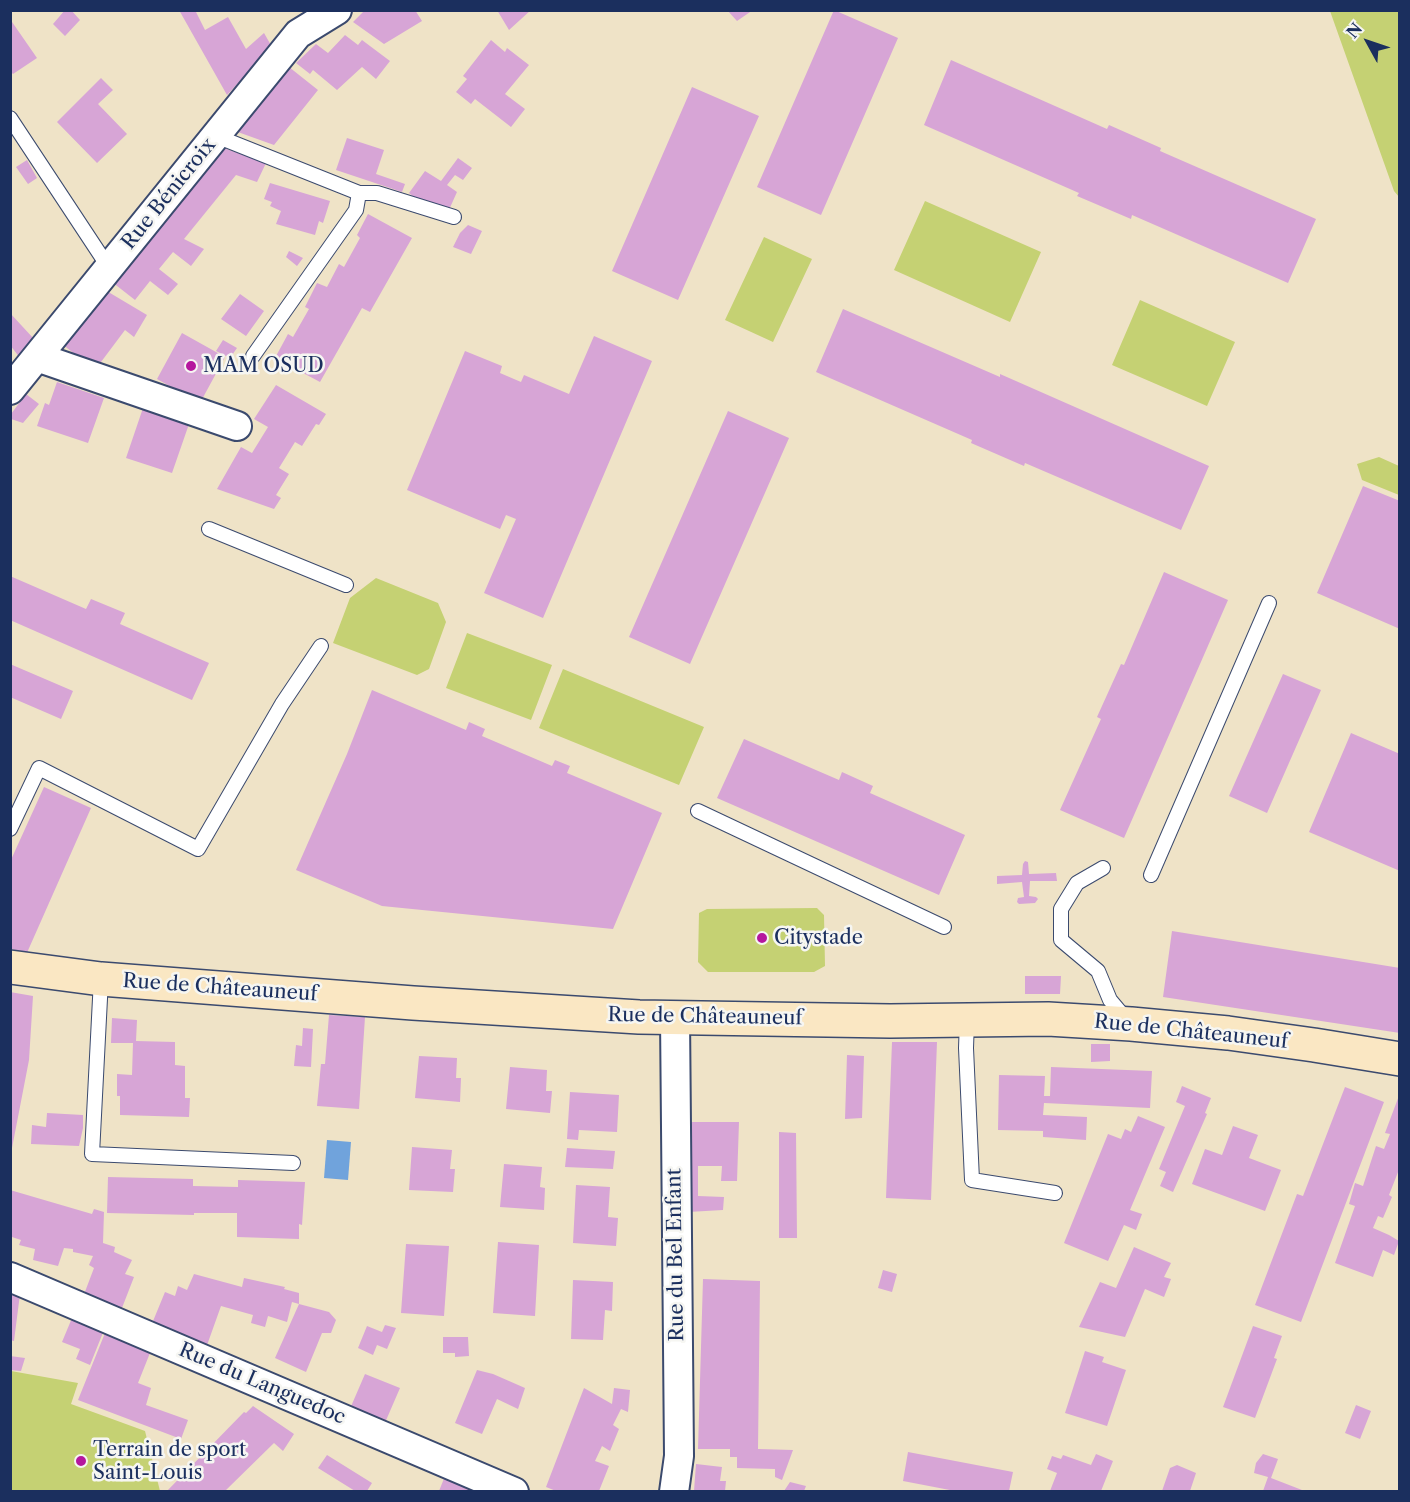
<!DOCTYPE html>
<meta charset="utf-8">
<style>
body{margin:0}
#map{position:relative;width:1410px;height:1502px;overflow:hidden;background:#efe3c7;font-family:"Libre Caslon Text",serif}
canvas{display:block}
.frame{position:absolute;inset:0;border:12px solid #1b2f5e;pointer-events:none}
.north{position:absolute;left:1338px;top:12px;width:60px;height:60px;-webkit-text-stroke:4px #f6f6f2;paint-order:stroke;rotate:310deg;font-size:16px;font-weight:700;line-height:24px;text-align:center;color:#1b2f5e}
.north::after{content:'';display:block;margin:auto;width:21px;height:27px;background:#1b2f5e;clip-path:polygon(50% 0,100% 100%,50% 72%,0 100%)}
</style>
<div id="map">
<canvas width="1410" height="1502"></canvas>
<div class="frame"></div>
<div class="north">N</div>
</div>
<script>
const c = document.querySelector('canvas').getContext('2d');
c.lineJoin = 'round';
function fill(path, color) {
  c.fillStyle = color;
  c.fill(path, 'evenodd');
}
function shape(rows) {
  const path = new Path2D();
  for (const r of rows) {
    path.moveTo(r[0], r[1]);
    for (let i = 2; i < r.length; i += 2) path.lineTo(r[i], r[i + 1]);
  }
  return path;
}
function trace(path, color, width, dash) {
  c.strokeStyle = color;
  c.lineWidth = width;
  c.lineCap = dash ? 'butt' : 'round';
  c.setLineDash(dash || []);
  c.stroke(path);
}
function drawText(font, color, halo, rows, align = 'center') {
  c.font = font + ' "Libre Caslon Text",serif';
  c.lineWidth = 5;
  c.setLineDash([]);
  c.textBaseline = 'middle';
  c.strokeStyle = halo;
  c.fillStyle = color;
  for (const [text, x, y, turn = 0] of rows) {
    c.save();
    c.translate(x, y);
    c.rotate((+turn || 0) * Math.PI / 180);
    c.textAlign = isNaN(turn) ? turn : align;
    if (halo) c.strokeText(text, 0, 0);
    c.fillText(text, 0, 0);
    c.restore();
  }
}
fill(shape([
 [1330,11,1399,11,1399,197,1394,191],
 [925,201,1041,252,1010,322,894,270],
 [764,237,812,259,773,342,725,320],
 [1140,300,1235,342,1207,406,1112,365],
 [1379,457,1399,466,1399,495,1362,480,1357,464],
 [376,578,438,603,446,622,429,669,417,675,333,643,350,598],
 [467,633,552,665,531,720,446,688],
 [563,669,704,727,679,785,539,728],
 [817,908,824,915,825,966,814,972,708,972,698,962,699,913,707,909],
 [11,1371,78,1383,71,1404,145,1431,160,1491,11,1491]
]), '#c5d173');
fill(shape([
 [327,1140,351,1142,348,1180,324,1178]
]), '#70a3dc');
fill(shape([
 [65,10,71,10,80,20,65,36,53,24],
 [179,10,195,10,205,30,228,17,246,49,264,33,272,47,227,95],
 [365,10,415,10,422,21,384,44,353,22],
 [497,10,531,10,509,30],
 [727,10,753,10,737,21],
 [834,10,898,38,821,215,757,187],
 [10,19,37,58,13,74,10,71],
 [345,35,358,45,362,40,390,61,376,79,362,67,337,90,313,70,310,74,296,63,316,44,328,53],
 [491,40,505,52,507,48,529,65,505,94,525,109,511,127,475,99,471,104,456,92,467,79,463,76],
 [951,60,1107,129,1109,125,1161,148,1160,151,1316,219,1288,283,1132,215,1131,219,1077,196,1079,193,924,125],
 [289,67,318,90,274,145,235,131],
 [101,78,113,90,98,104,127,134,97,163,57,122],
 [692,87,759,116,678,300,612,271],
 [347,138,384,150,376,174,405,184,402,192,336,170],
 [218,146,266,163,257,182,236,175,184,239,204,249,191,266,173,252,159,269,178,284,168,295,150,281,135,300,112,282],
 [458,158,472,168,463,180,455,175,447,185,457,192,448,212,434,207,424,200,420,202,409,193,425,171,441,181],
 [27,160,37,178,28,184,16,167],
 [270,183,330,201,323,223,319,221,315,235,276,224,281,211,270,206,272,202,264,199],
 [368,214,412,238,370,312,362,308,320,382,275,358,288,334,293,337,309,309,305,307,317,283,327,287,339,264,344,267,360,238,357,235],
 [468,225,482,231,471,254,453,247,460,233],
 [289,251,303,258,297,266,286,257],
 [105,290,147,315,134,337,125,330,95,370,62,344],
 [240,294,264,311,246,336,221,319],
 [843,309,1000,377,1000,374,1209,466,1181,530,1025,463,1024,466,971,443,972,440,816,372],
 [10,313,34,339,20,358,10,345],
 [182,333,225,357,200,403,157,379],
 [594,336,652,361,543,618,484,593,516,519,506,515,500,529,407,490,465,351,502,366,500,373,521,382,524,375,569,394],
 [223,340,237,348,230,358,216,351],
 [57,382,104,398,88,443,37,426,45,403,49,405],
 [276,385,326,414,319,425,316,424,302,446,295,442,279,468,289,474,276,495,281,498,274,509,217,489,241,447,252,453,268,427,254,419],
 [26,394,39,404,23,423,11,419,11,414],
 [143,408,189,424,172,473,126,458],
 [728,411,789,438,690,664,629,637],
 [1363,486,1400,501,1400,629,1317,593],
 [1164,572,1228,600,1124,838,1060,810,1101,719,1097,717,1121,664,1124,665],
 [10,576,86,609,91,599,125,613,120,624,209,663,192,700,10,620],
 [10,664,73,691,61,719,10,697],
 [1283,674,1321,690,1267,813,1229,796],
 [372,690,466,730,469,722,485,729,482,736,552,766,555,760,570,766,567,773,662,813,613,929,382,906,296,870,347,754],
 [1351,733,1400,754,1400,871,1309,832],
 [744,739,839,780,842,772,873,786,870,793,965,835,939,895,717,798],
 [44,787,91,808,26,955,10,948,10,862],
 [1025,861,1028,862,1029,874,1056,873,1057,881,1030,881,1029,896,1036,897,1038,899,1035,903,1019,904,1017,902,1018,898,1024,897,1022,882,997,884,997,876,1022,875,1023,864],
 [1172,931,1400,968,1400,1033,1163,997],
 [1025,976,1061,976,1060,994,1025,994],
 [10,992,33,996,29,1060,12,1148],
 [329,1015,365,1017,359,1109,317,1106,321,1064,325,1064],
 [112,1018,137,1020,136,1041,175,1042,175,1065,185,1066,185,1098,190,1098,189,1117,120,1115,120,1096,117,1096,117,1074,132,1075,133,1043,111,1043],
 [303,1028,313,1029,311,1067,294,1066,296,1045,302,1046],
 [892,1042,937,1042,931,1200,886,1198],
 [1091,1044,1110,1044,1110,1061,1091,1062],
 [847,1055,864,1056,862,1118,845,1119],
 [419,1056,457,1058,456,1078,461,1078,460,1102,415,1098],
 [510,1067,547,1070,546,1091,552,1091,550,1113,506,1109],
 [1051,1067,1152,1071,1150,1108,1044,1103,1043,1115,1087,1117,1086,1140,1043,1137,1043,1131,998,1130,999,1075,1045,1076,1044,1096,1050,1096],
 [1182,1086,1211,1098,1205,1113,1207,1114,1173,1192,1160,1186,1166,1172,1159,1169,1185,1106,1176,1102],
 [1345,1087,1384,1102,1301,1322,1255,1305,1297,1194,1303,1196],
 [570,1092,619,1095,617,1132,579,1130,578,1140,567,1139],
 [1400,1093,1400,1167,1389,1195,1392,1197,1383,1218,1378,1216,1373,1228,1389,1235,1399,1241,1394,1255,1383,1250,1373,1277,1335,1263,1355,1206,1349,1204,1355,1183,1363,1186,1376,1146,1384,1149,1390,1134,1385,1133],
 [47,1113,83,1115,83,1128,79,1146,31,1144,32,1125,46,1127],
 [1138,1116,1165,1127,1130,1210,1142,1214,1136,1230,1124,1225,1108,1261,1064,1243,1108,1134,1121,1139,1125,1129,1131,1132],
 [687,1122,739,1122,737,1181,721,1181,722,1166,698,1166,698,1196,724,1197,723,1210,688,1212],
 [1233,1126,1258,1135,1249,1158,1281,1170,1265,1211,1192,1184,1205,1149,1222,1155],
 [779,1132,796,1133,797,1238,779,1238],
 [412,1147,452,1150,450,1169,455,1169,453,1192,409,1190],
 [567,1148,615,1151,613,1169,565,1167],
 [504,1164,542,1167,540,1187,545,1188,544,1210,500,1207],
 [108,1177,193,1179,193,1186,238,1187,238,1180,305,1182,302,1225,299,1224,299,1239,237,1237,237,1213,194,1213,194,1215,107,1213],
 [576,1185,610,1187,608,1217,618,1218,616,1246,573,1243],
 [10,1190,92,1214,94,1209,104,1212,103,1243,115,1247,114,1252,132,1260,125,1274,134,1277,120,1313,83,1297,94,1268,89,1265,93,1256,73,1252,73,1249,64,1248,58,1266,33,1260,35,1249,19,1245,21,1240,12,1237,10,1242],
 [498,1242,539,1245,535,1316,493,1313],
 [406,1244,449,1246,444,1316,401,1313],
 [1134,1247,1171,1263,1164,1277,1171,1279,1164,1297,1145,1289,1125,1337,1079,1327,1100,1282,1116,1288],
 [883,1270,897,1274,892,1292,878,1288],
 [194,1274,242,1287,244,1278,285,1287,284,1289,299,1293,299,1304,292,1302,287,1322,268,1316,265,1327,251,1323,253,1315,221,1306,206,1348,151,1326,165,1292,175,1296,178,1286,187,1290],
 [703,1279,760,1281,758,1449,793,1450,782,1480,775,1477,775,1469,737,1468,737,1457,730,1457,730,1449,698,1449],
 [573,1280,613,1282,612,1311,605,1310,603,1340,571,1339],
 [10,1292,20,1294,14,1341,10,1340],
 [299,1304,329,1312,336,1320,331,1333,322,1333,306,1372,275,1358],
 [72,1318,104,1330,90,1365,76,1359,80,1349,62,1342],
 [385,1325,396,1328,387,1349,377,1345,373,1355,358,1348,367,1326,382,1332],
 [1253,1326,1282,1336,1274,1358,1277,1359,1255,1418,1223,1407],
 [107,1328,152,1348,138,1383,151,1388,146,1405,188,1420,181,1439,78,1400],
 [443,1337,468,1337,469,1356,455,1357,455,1353,443,1353],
 [1085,1351,1104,1357,1102,1362,1126,1370,1107,1426,1065,1413],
 [10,1356,25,1358,21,1371,10,1370],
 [477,1370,493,1374,525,1388,518,1409,497,1399,482,1434,455,1423],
 [365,1374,400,1388,384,1425,349,1411],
 [584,1388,612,1404,614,1388,630,1390,628,1412,621,1409,613,1425,619,1429,610,1451,602,1446,595,1461,609,1466,599,1491,556,1491,546,1487],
 [1356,1405,1371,1411,1360,1439,1345,1433],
 [253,1406,294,1434,283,1451,274,1443,225,1491,167,1491,244,1412,246,1413],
 [908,1452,1013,1472,1009,1491,955,1491,903,1481],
 [1096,1454,1113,1461,1101,1491,1050,1491,1057,1473,1047,1469,1052,1456,1061,1459,1063,1455,1091,1465],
 [1263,1454,1278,1459,1271,1478,1302,1490,1301,1491,1263,1491,1268,1477,1254,1473,1256,1463],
 [327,1455,372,1483,367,1491,355,1491,318,1468],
 [696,1464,722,1467,720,1481,726,1481,725,1491,694,1491],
 [1177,1465,1196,1473,1190,1491,1162,1491,1170,1468],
 [445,1476,477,1491,439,1491],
 [790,1482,806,1486,804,1491,784,1491]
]), '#d7a5d6');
const service = shape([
 [10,118,109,268],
 [216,136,359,193,377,193,454,217],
 [253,356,356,210,359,193],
 [209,529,346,585],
 [698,811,944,927],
 [10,829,39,768,198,849,282,704,321,646],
 [1103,868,1077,883,1061,909,1061,940,1098,971,1110,1000,1126,1019],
 [1151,875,1269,603],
 [101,979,92,1154,293,1163],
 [967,1020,966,1048,972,1180,1055,1193]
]);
const minor = shape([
 [37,357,237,426],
 [10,390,298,34,337,10],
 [10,1277,514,1492],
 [674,1492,679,1456,675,1017]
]);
const secondary = shape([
 [10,967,101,979,413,1003,639,1017,890,1021,1048,1019,1131,1024,1228,1033,1314,1045,1400,1059]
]);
trace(service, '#3b4a6e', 16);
trace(minor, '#3b4a6e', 32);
trace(secondary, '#3b4a6e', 36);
trace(service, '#fff', 14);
trace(minor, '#fff', 28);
trace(secondary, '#fae7c3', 33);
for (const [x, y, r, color] of [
 [191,366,6,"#b5179e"],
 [762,938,6,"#b5179e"],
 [81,1461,6,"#b5179e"]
]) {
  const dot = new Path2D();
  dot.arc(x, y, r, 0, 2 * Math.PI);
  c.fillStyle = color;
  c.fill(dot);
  trace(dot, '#f6f6f2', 2);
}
drawText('20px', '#1b2f5e', '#f6f6f2', [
 ["Rue Bénicroix",169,194,-51],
 ["Rue de Châteauneuf",220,988,4],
 ["Rue de Châteauneuf",705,1017,1],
 ["Rue de Châteauneuf",1191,1032,6],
 ["Rue du Bel Enfant",676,1255,-91],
 ["Rue du Languedoc",262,1384,23]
]);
drawText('20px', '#1b2f5e', '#f6f6f2', [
 ["MAM OSUD",203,366],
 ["Citystade",774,938],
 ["Terrain de sport",93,1450],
 ["Saint-Louis",93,1473]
], 'left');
</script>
